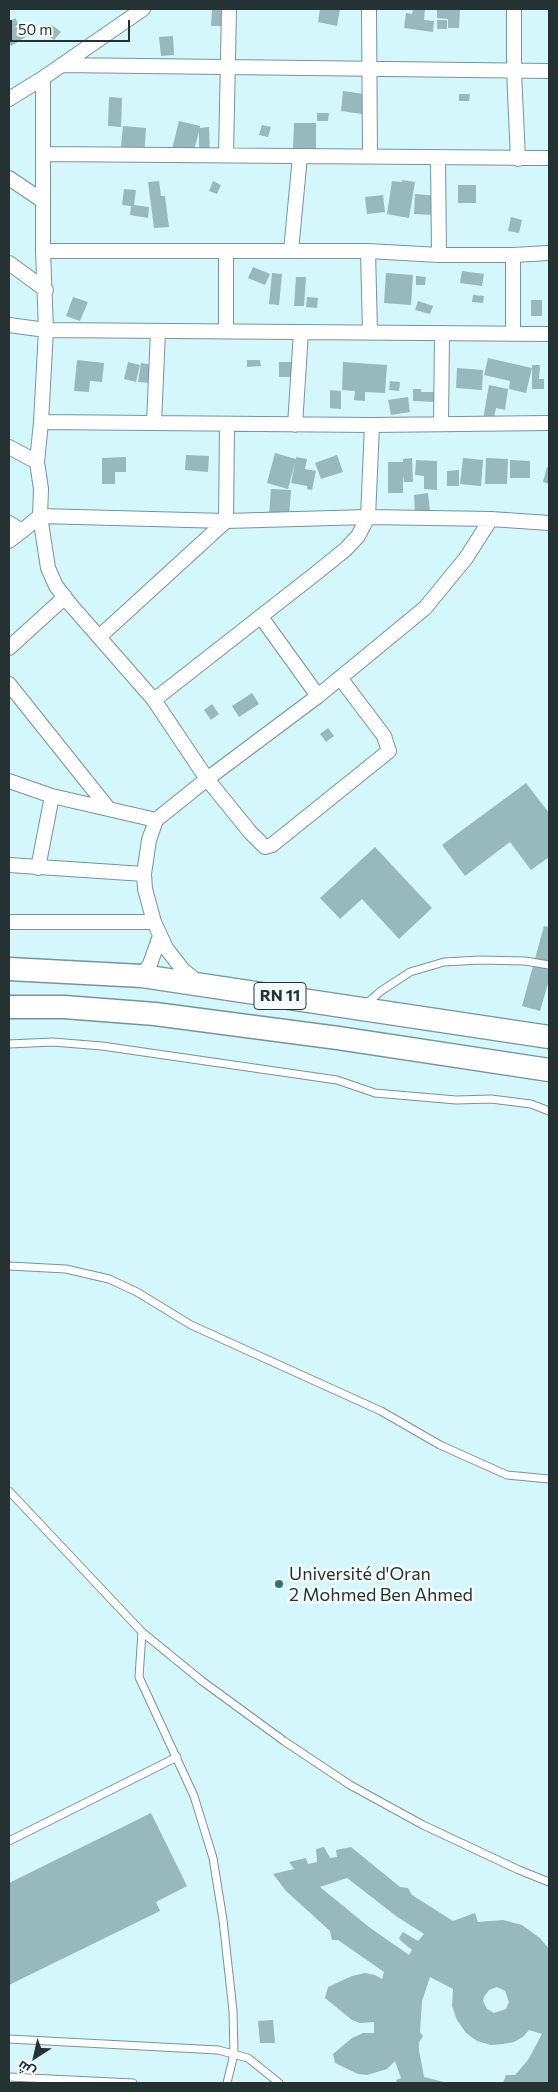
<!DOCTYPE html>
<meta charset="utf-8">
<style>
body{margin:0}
#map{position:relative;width:558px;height:2092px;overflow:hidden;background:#d4f7fb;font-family:Commissioner,Cairo,sans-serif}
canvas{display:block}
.frame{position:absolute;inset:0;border:10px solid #253234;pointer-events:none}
.north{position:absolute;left:10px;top:2032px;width:50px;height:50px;-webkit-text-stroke:4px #f7feff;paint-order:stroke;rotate:215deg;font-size:14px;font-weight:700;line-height:20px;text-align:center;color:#253234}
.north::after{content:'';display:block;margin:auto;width:18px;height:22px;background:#253234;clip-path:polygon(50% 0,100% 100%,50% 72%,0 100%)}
.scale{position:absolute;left:10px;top:20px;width:120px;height:22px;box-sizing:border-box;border:2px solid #253234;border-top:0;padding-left:6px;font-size:15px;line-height:18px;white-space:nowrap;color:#253234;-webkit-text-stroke:4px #f7feff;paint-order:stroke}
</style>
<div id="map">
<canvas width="558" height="2092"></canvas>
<div class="frame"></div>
<div class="north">ش</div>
<div class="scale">50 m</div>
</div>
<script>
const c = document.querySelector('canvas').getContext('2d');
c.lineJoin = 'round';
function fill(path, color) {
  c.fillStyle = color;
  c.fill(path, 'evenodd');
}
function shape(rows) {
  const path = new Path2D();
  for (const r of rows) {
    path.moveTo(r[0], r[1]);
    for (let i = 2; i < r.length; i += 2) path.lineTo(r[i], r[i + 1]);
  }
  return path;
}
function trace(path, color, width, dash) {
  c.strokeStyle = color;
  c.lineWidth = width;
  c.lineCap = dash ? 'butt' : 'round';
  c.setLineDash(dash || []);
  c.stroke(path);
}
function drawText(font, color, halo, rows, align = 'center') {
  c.font = font + ' Commissioner,sans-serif';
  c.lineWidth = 5;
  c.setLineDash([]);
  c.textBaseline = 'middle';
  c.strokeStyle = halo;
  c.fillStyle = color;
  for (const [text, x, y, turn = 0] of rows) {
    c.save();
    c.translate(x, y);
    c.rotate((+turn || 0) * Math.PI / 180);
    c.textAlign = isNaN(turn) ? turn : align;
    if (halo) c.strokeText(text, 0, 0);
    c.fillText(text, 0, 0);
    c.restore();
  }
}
fill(shape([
 [212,9,223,9,223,26,211,26],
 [320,9,340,9,337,26,318,22],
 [413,9,425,9,424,20,434,21,433,32,404,28,406,13,412,14],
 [437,9,460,9,459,28,448,28,448,19,437,18],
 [15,18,27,36,11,46,9,42,9,22],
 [437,20,447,20,447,29,437,29],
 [52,25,61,32,54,40,45,33],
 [173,36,174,55,161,56,159,37],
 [343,91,364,94,362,114,341,111],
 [459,94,470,94,469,101,459,101],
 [109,97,122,98,121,127,108,126],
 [317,113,329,113,328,121,317,121],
 [179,121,200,126,200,128,209,127,210,152,199,152,199,132,193,154,172,149],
 [294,123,316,123,316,149,293,149],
 [262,125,271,127,268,137,259,135],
 [123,126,146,128,144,158,120,156],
 [402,180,415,182,409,218,387,214,392,181,402,182],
 [159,181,161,196,165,196,169,227,154,228,148,182],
 [213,181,221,185,217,194,209,191],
 [458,185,476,185,476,203,458,203],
 [124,189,136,190,134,205,149,207,148,218,130,215,131,206,122,205],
 [415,194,436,196,434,215,414,214],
 [383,195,385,212,367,214,365,197],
 [511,217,522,220,519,233,508,231],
 [253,267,270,274,265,285,248,278],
 [462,271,484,274,482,286,460,283],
 [272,273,282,274,279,305,269,304],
 [386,273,413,275,411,305,384,303],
 [416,276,426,277,425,285,416,285],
 [296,277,306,277,304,306,294,306],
 [473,295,484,296,483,303,472,302],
 [73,297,88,302,80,321,66,316],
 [307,297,318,298,317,308,306,307],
 [531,300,542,300,542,316,531,316],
 [418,301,433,306,430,314,415,310],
 [488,358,532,368,526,393,509,389,510,381,484,375],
 [77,360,104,363,102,382,90,381,89,392,74,391],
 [247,360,260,360,261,366,247,367],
 [128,362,140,365,136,382,124,379],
 [279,362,291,362,291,377,279,377],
 [343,362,387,365,385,393,365,392,365,401,354,400,355,391,342,390],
 [141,363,153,365,150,383,138,382],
 [532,365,540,365,539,379,544,379,544,389,532,389],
 [457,368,483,370,482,390,456,388],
 [390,381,400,382,399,391,389,390],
 [489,385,508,389,505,410,496,408,492,427,482,425],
 [413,389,421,389,421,392,437,392,437,402,413,401],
 [330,390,341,391,341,409,330,408],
 [408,397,410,412,391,415,388,400],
 [275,453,296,459,296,457,307,459,305,469,316,471,312,490,307,489,307,486,291,483,295,463,288,489,267,483],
 [186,455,209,456,208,472,185,470],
 [337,455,343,472,321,479,315,463],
 [126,457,126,472,115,472,115,484,102,484,102,458],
 [412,458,413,482,404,482,403,475,403,493,388,493,388,462,403,462,403,459],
 [463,458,483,460,481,486,460,484],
 [486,458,508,459,507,484,485,484],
 [416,460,437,461,437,490,424,489,424,476,415,475],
 [510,460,530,461,530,478,510,478],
 [547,467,549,468,549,484,543,482],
 [459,470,459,486,447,486,447,471],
 [271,489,291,490,289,516,269,514],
 [428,493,430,511,415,513,414,495],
 [252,693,259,704,239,717,232,706],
 [212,704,219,714,211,720,204,710],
 [328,728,334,736,326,742,320,734],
 [526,783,549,813,549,857,531,870,510,842,465,876,442,845],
 [375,847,432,908,399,939,362,899,340,919,320,898],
 [544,926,549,927,549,980,540,1011,522,1006],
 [151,1813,187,1886,156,1902,160,1911,9,1985,9,1883],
 [324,1847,330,1858,337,1857,336,1850,351,1847,400,1887,408,1888,412,1895,453,1921,475,1913,478,1922,503,1920,522,1925,540,1938,549,1949,549,2083,503,2083,506,2075,515,2075,528,2060,542,2034,529,2030,523,2037,514,2042,503,2044,491,2045,477,2041,466,2033,457,2020,452,2006,453,1989,430,1977,422,2001,420,2032,423,2036,419,2042,419,2050,424,2077,448,2083,397,2083,396,2080,401,2078,395,2061,387,2069,367,2075,358,2074,335,2063,333,2054,352,2038,363,2033,374,2033,374,2022,360,2023,352,2020,325,1998,328,1987,352,1976,365,1973,375,1975,382,1979,384,1972,338,1940,332,1940,330,1931,286,1891,273,1874,294,1869,289,1862,306,1858,308,1864,317,1862,316,1849],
 [347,1878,396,1916,424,1934,418,1941,403,1932,399,1938,401,1941,412,1950,409,1955,369,1927,320,1887],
 [497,1987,505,1991,509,2002,506,2009,494,2013,487,2009,483,2001,484,1997,489,1990],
 [273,2020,275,2043,260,2043,258,2021]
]), '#97b8bc');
const service = shape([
 [365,1005,381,991,410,972,444,962,480,960,525,961,549,965],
 [9,1044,53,1042,102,1046,337,1080,375,1093,456,1100,491,1099,531,1104,549,1111],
 [9,1266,66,1269,109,1279,137,1292,191,1325,381,1411,440,1445,507,1475,549,1479],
 [9,1491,142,1632,202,1681,284,1741,350,1785,423,1825,519,1870,549,1882],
 [142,1632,139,1677,194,1796,213,1858,223,1920,233,2011,234,2054,227,2083],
 [9,1841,177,1757],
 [9,2039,218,2050,248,2058,279,2083],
 [9,2077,133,2083]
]);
const minor = shape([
 [143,9,43,78,43,251,46,330,41,422,37,462,41,489,40,516,48,568,56,586,70,604,154,700,207,779,250,832,265,847,272,845,389,751,384,736,341,679],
 [369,9,370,156],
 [514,9,514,71,518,159],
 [63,65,549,71],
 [9,99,43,78],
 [44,154,549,158],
 [226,155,229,9],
 [438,159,439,255],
 [9,178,43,201],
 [43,251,368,251,439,255,513,255,549,253],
 [291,251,300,156],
 [368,251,370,333],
 [513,255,513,334],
 [9,263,46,290],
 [9,325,46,330,549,334],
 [226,331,226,251],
 [41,422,372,425,549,423],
 [154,423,158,331],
 [441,424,442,333],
 [295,425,301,332],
 [9,447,37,462],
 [9,523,22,531,40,516,226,521,368,517,491,519,549,523],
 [9,541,22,531],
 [261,617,318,696],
 [99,637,226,521,227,424],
 [9,648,65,597],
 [9,684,108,808],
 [154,700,315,574,346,549,358,536,368,517,372,425],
 [9,781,52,796,156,820],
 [9,865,144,874],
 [38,868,52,796],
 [9,922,154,922],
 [142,976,150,964,160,936],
 [198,982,183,970,166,948,154,922,145,889,144,874,149,840,156,820,207,779,318,696,425,608,466,558,491,519]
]);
const trunk = shape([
 [9,969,142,976,549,1037],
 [9,1007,64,1007,155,1014,338,1038,549,1070]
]);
trace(service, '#759599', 9);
trace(minor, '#759599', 16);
trace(trunk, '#759599', 25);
trace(service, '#fff', 7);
trace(minor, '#fff', 14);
trace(trunk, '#fff', 22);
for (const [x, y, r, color] of [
 [279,1584,5,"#2a737c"]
]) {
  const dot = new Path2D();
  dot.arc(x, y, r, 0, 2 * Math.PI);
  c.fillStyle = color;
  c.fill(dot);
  trace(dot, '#f7feff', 2);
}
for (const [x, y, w] of [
 [280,996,52]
]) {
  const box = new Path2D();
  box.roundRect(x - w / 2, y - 13.5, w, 27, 4);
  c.fillStyle = '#f7feff';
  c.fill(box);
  trace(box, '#253234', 1);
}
drawText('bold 16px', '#253234', null, [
 ["RN 11",280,996]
]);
drawText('18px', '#253234', '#f7feff', [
 ["Université d'Oran",289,1574],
 ["2 Mohmed Ben Ahmed",289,1595]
], 'left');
</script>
